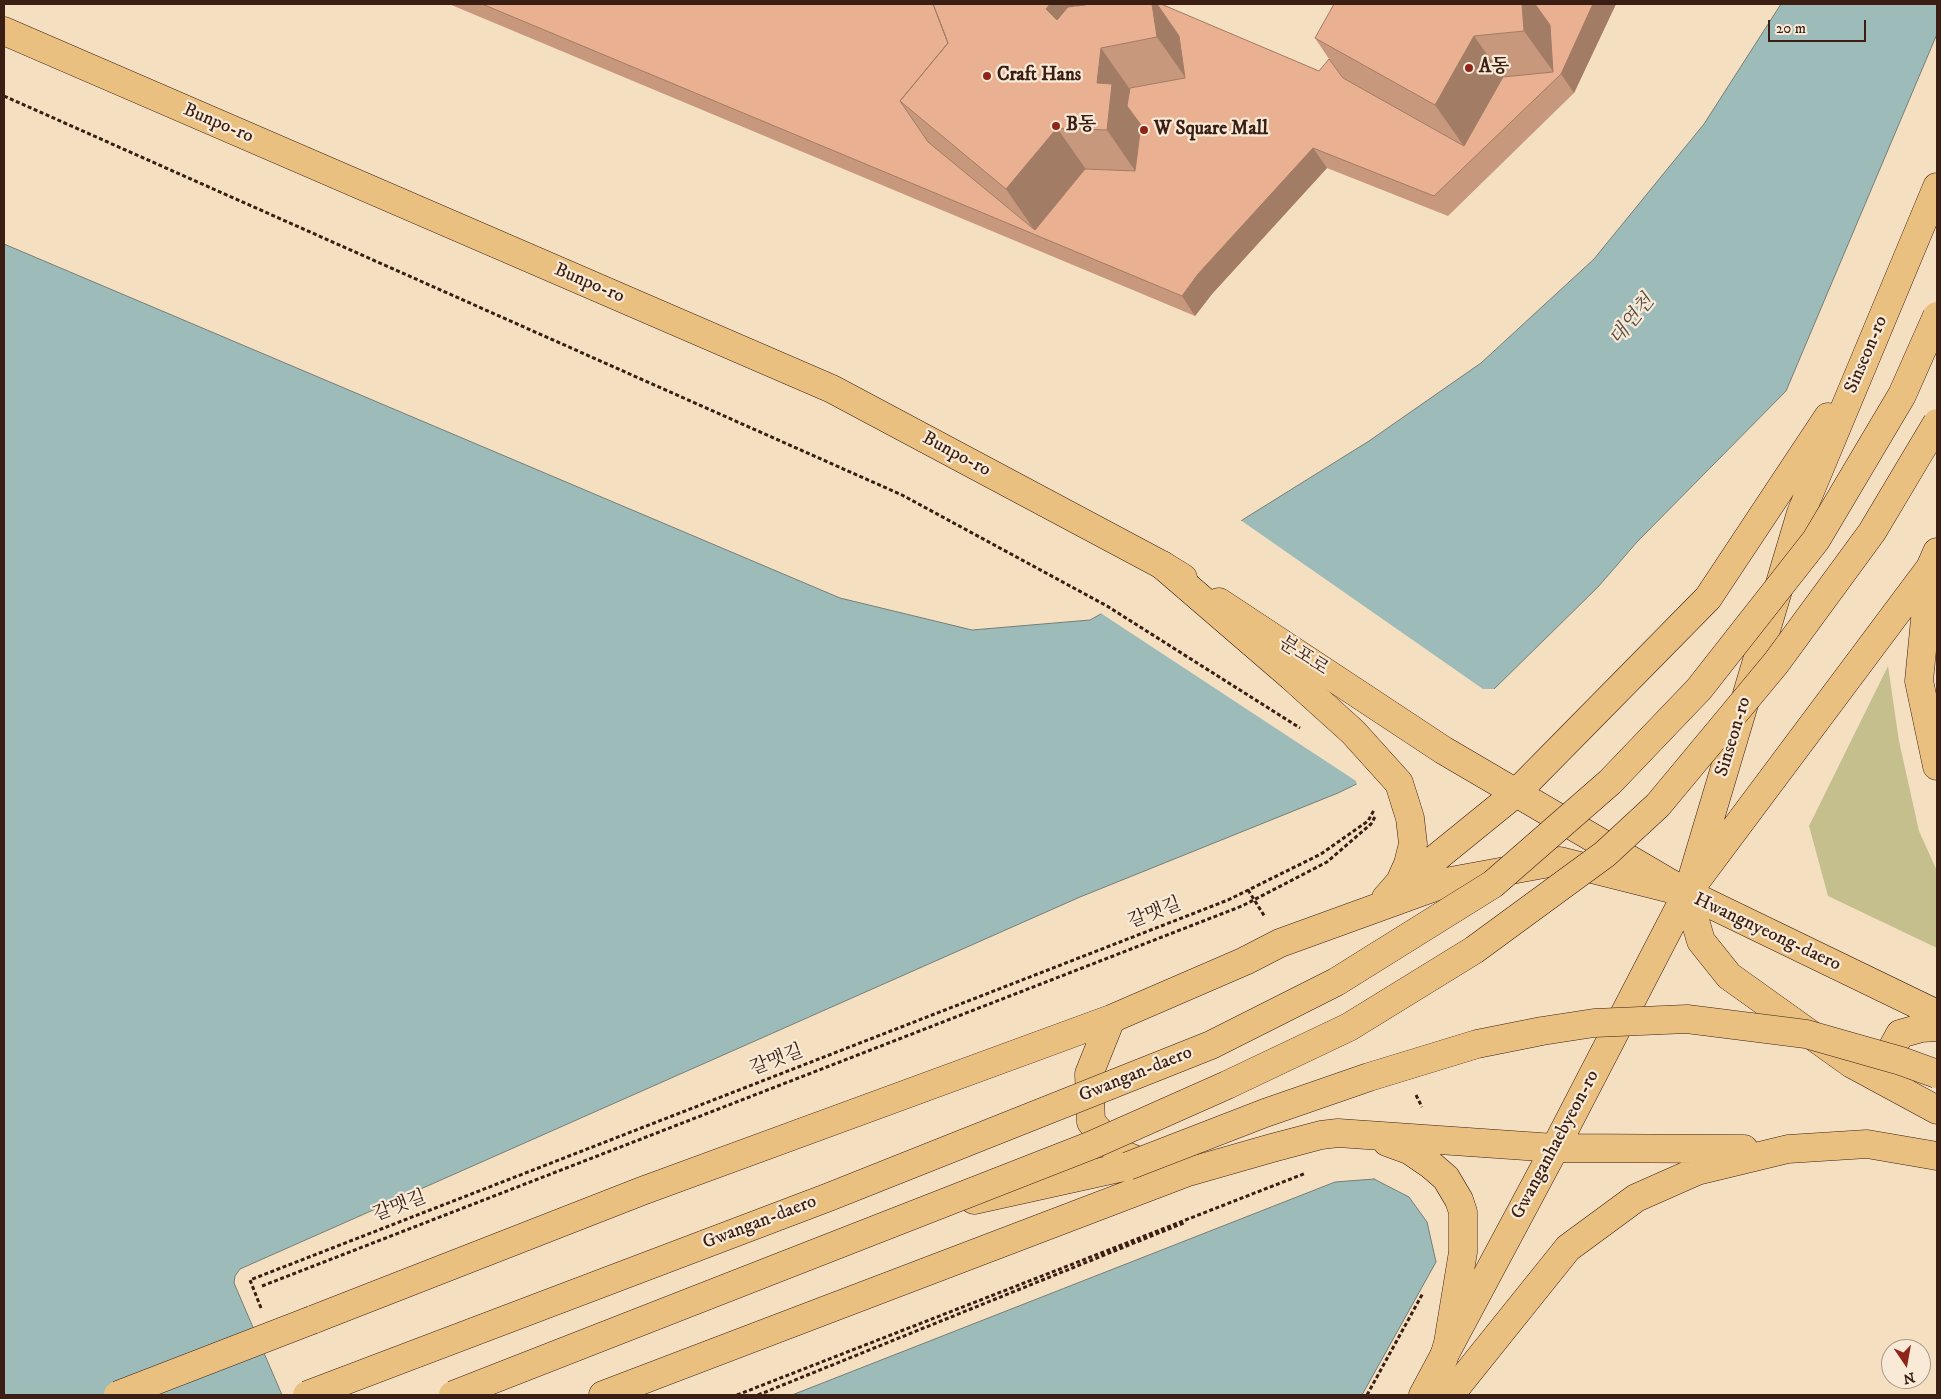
<!DOCTYPE html>
<meta charset="utf-8">
<style>
body{margin:0}
#map{position:relative;width:1941px;height:1399px;overflow:hidden;background:#f5dfc1;font-family:"IM FELL DW Pica",serif}
canvas{display:block}
.frame{position:absolute;inset:0;border:5px solid #3a1e13;pointer-events:none}
.north{position:absolute;left:1881px;top:1339px;width:50px;height:50px;box-sizing:border-box;background:#f8ead7;border:1px solid #ac9889;border-radius:50%;rotate:168deg;font-size:14px;font-weight:700;line-height:20px;text-align:center;color:#3a1e13}
.north::after{content:'';display:block;margin:auto;width:18px;height:22px;background:#8f2418;clip-path:polygon(50% 0,100% 100%,50% 72%,0 100%)}
.scale{position:absolute;left:1768px;top:20px;width:98px;height:22px;box-sizing:border-box;border:2px solid #3a1e13;border-top:0;padding-left:6px;font-size:15px;line-height:18px;white-space:nowrap;color:#3a1e13;-webkit-text-stroke:4px #f8ead7;paint-order:stroke}
</style>
<div id="map">
<canvas width="1941" height="1399"></canvas>
<div class="frame"></div>
<div class="north">N</div>
<div class="scale">20 m</div>
</div>
<script>
const c = document.querySelector('canvas').getContext('2d');
c.lineJoin = 'round';
function fill(path, color) {
  c.fillStyle = color;
  c.fill(path, 'evenodd');
}
function shape(rows) {
  const path = new Path2D();
  for (const r of rows) {
    path.moveTo(r[0], r[1]);
    for (let i = 2; i < r.length; i += 2) path.lineTo(r[i], r[i + 1]);
  }
  return path;
}
function trace(path, color, width, dash) {
  c.strokeStyle = color;
  c.lineWidth = width;
  c.lineCap = dash ? 'butt' : 'round';
  c.setLineDash(dash || []);
  c.stroke(path);
}
function drawText(font, color, halo, rows, align = 'center') {
  c.font = font + ' "IM FELL DW Pica","Noto Serif KR",serif';
  c.lineWidth = 4.5;
  c.setLineDash([]);
  c.textBaseline = 'middle';
  c.strokeStyle = halo;
  c.fillStyle = color;
  for (const [text, x, y, turn = 0] of rows) {
    c.save();
    c.translate(x, y);
    c.rotate((+turn || 0) * Math.PI / 180);
    c.textAlign = isNaN(turn) ? turn : align;
    if (halo) c.strokeText(text, 0, 0);
    c.fillText(text, 0, 0);
    c.restore();
  }
}
fill(shape([
 [1888,666,1899,741,1919,831,1937,871,1937,948,1828,896,1809,826]
]), '#c4bf8d');
const water = shape([
 [1781,4,1937,4,1937,34,1786,391,1637,542,1598,587,1437,745,1338,793,1080,897,240,1269,235,1276,234,1283,282,1395,4,1395,4,244,840,598,972,630,1090,620,1108,610,1162,572,1247,517,1369,441,1481,363,1594,259,1704,124,1781,4],
 [1374,1179,1409,1197,1427,1222,1436,1262,1362,1395,792,1395,1335,1182,1374,1179]
]);
fill(water, '#9dbcb9');
trace(water, '#757d77', 1);
fill(shape([
 [1239,519,1483,689,1497,689,1438,747,1357,786,1356,781,1099,612]
]), '#f5dfc1');
const major = shape([
 [4,31,832,389,1162,565,1183,578],
 [1930,568,1919,681,1937,766],
 [1219,602,1443,750,1687,893,1937,1014],
 [1516,793,1708,598,1828,417],
 [1693,875,1801,513,1937,187],
 [1687,893,1701,941,1729,976,1852,1064,1937,1110],
 [1900,1079,1895,1075,1889,1054,1900,1034,1921,1028,1937,1027],
 [1555,1148,1744,1149],
 [1423,1395,1555,1148,1687,893,1930,568,1937,552],
 [1450,1395,1568,1248,1636,1198,1697,1171,1788,1149,1867,1144,1937,1156]
]);
const highway = shape([
 [1162,565,1292,677,1353,732,1399,783,1410,818,1413,844,1408,864,1400,882,1386,898],
 [1399,888,1516,793],
 [1111,1019,1089,1074,1091,1122,1119,1153,1156,1168],
 [1387,1142,1409,1150,1431,1165,1446,1178,1459,1200,1463,1212,1463,1252,1448,1343,1443,1360],
 [974,1200,1128,1166],
 [312,1320,642,1191,1111,1019,1245,961,1280,943,1451,881,1560,861,1687,893],
 [603,1395,1188,1172,1272,1148,1321,1135,1338,1133,1555,1148]
]);
trace(major, '#3a1e13', 29);
trace(highway, '#3a1e13', 29);
trace(shape([
 [4,96,902,495,1107,606,1300,728],
 [1248,890,1265,917],
 [1416,1095,1422,1107],
 [262,1286,1242,906,1327,862,1371,824,1376,815],
 [261,1308,250,1280,1228,900,1321,854,1368,821,1374,810],
 [737,1395,1306,1173],
 [758,1395,1186,1222],
 [1367,1395,1423,1293]
]), '#3a1e13', 3, [4, 2.5]);
trace(major, '#eac080', 28);
trace(highway, '#eac080', 28);
const highwayBridge = shape([
 [1128,1166,1265,1113,1369,1077,1477,1044,1542,1031,1594,1023,1687,1019,1806,1034,1901,1061,1937,1074],
 [118,1395,312,1320],
 [307,1395,829,1197,1211,1045,1336,982,1493,884,1610,782,1699,689,1816,540,1902,395,1937,316],
 [453,1395,1092,1145,1227,1085,1349,1027,1474,950,1605,854,1658,805,1776,663,1872,532,1937,423]
]);
trace(highwayBridge, '#3a1e13', 29, []);
trace(highwayBridge, '#eac080', 28);
fill(shape([
 [449,4,1161,4,1319,71,1329,59,1315,38,1334,4,1616,4,1574,93,1448,216,1327,168,1212,294,1195,316]
]), '#c8987d');
fill(shape([
 [1050,4,1086,4,1101,48,1143,108,1149,191,1107,130,1046,9],
 [1152,4,1157,4,1193,55,1199,97,1157,37],
 [1519,4,1616,4,1574,93,1561,74,1557,77,1524,31],
 [1474,36,1517,97,1473,159,1435,105],
 [1057,128,1099,188,1039,237,1006,189],
 [1313,148,1327,168,1212,294,1195,316,1182,296,1198,274]
]), '#a37c66');
const building = shape([
 [482,4,933,4,948,43,900,101,928,142,1035,230,1085,169,1135,171,1141,125,1127,106,1130,88,1185,78,1179,36,1157,4,1161,4,1319,71,1329,59,1343,78,1464,146,1503,77,1553,72,1550,25,1535,4,1593,4,1561,74,1434,196,1313,148,1198,274,1182,296,482,4],
 [933,4,1050,4,1046,9,1057,20,1068,7,1090,4,1152,4,1157,37,1101,48,1097,83,1112,84,1107,130,1057,128,1006,189,900,101,948,43,933,4],
 [1076,4,1090,4,1077,6,1076,4],
 [1334,4,1522,4,1524,31,1474,36,1435,105,1315,38,1334,4]
]);
fill(building, '#e9b191');
trace(building, '#a37c66', 1);
for (const [x, y, r, color] of [
 [1469,68,5,"#8f2418"],
 [987,76,5,"#8f2418"],
 [1056,126,5,"#8f2418"],
 [1144,130,5,"#8f2418"]
]) {
  const dot = new Path2D();
  dot.arc(x, y, r, 0, 2 * Math.PI);
  c.fillStyle = color;
  c.fill(dot);
  trace(dot, '#f8ead7', 2);
}
drawText('bold 19px', '#3a1e13', '#f8ead7', [
 ["A동",1479,68],
 ["Craft Hans",997,76],
 ["B동",1066,126],
 ["W Square Mall",1154,130]
], 'left');
drawText('19px', '#3a1e13', '#f8ead7', [
 ["Bunpo-ro",218,124,23],
 ["Bunpo-ro",589,284,23],
 ["Sinseon-ro",1867,355,-67],
 ["Bunpo-ro",956,455,28],
 ["분포로",1303,657,33],
 ["Sinseon-ro",1734,737,-73],
 ["갈맷길",1155,914,-21],
 ["Hwangnyeong-daero",1767,933,25],
 ["갈맷길",777,1061,-21],
 ["Gwangan-daero",1136,1075,-22],
 ["Gwanganhaebyeon-ro",1556,1145,-62],
 ["갈맷길",400,1207,-21],
 ["Gwangan-daero",760,1223,-21]
]);
drawText('italic 20px', '#584d45', '#f8ead7', [
 ["대연천",1633,321,-51]
]);
</script>
